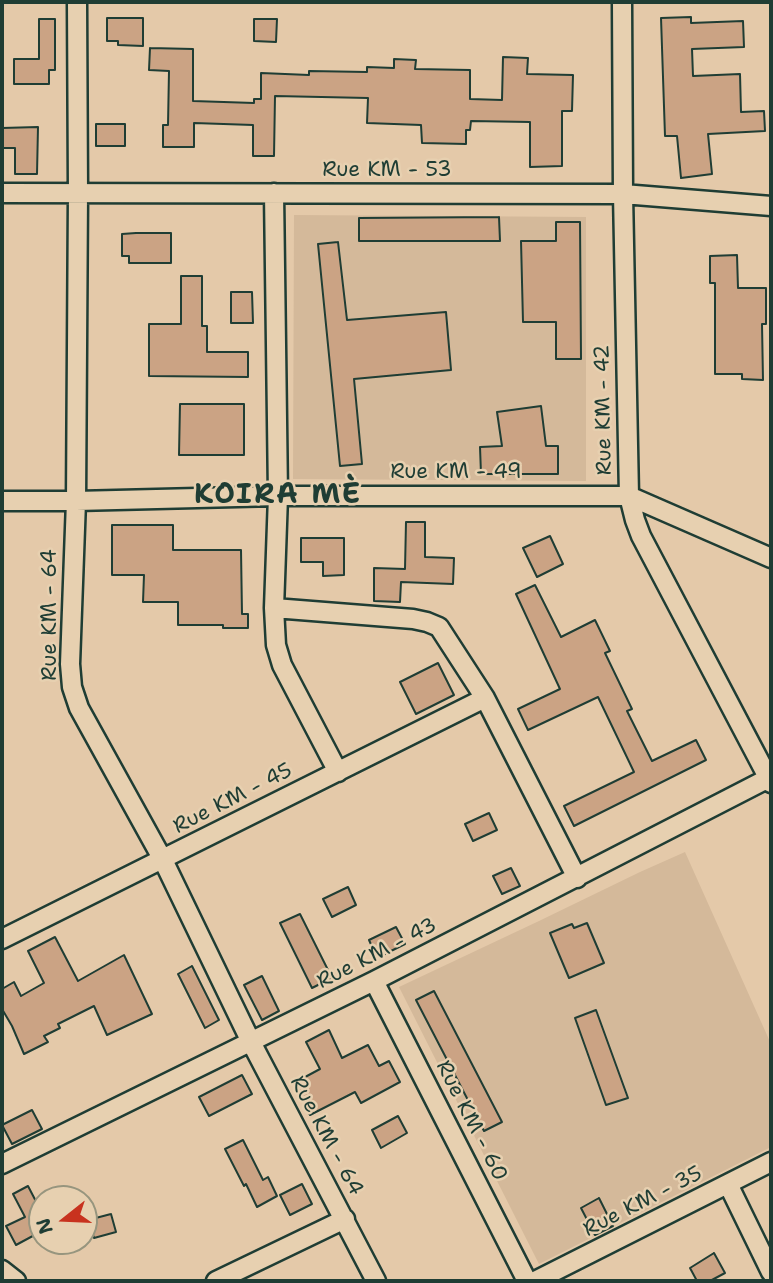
<!DOCTYPE html>
<meta charset="utf-8">
<style>
body{margin:0}
#map{position:relative;width:773px;height:1283px;overflow:hidden;background:#e4c9a9;font-family:"Shantell Sans",sans-serif}
canvas{display:block}
.frame{position:absolute;inset:0;border:4px solid #1f3d34;pointer-events:none}
.north{position:absolute;left:28px;top:1185px;width:70px;height:70px;box-sizing:border-box;background:#e7d0b0;border:2px solid #97957e;border-radius:50%;rotate:252deg;font-size:19px;font-weight:700;line-height:28px;text-align:center;color:#1f3d34}
.north::after{content:'';display:block;margin:auto;width:24px;height:32px;background:#c8321e;clip-path:polygon(50% 0,100% 100%,50% 72%,0 100%)}
</style>
<div id="map">
<canvas width="773" height="1283"></canvas>
<div class="frame"></div>
<div class="north">N</div>
</div>
<script>
const c = document.querySelector('canvas').getContext('2d');
c.lineJoin = 'round';
function fill(path, color) {
  c.fillStyle = color;
  c.fill(path, 'evenodd');
}
function shape(rows) {
  const path = new Path2D();
  for (const r of rows) {
    path.moveTo(r[0], r[1]);
    for (let i = 2; i < r.length; i += 2) path.lineTo(r[i], r[i + 1]);
  }
  return path;
}
function trace(path, color, width, dash) {
  c.strokeStyle = color;
  c.lineWidth = width;
  c.lineCap = dash ? 'butt' : 'round';
  c.setLineDash(dash || []);
  c.stroke(path);
}
function drawText(font, color, halo, rows, align = 'center') {
  c.font = font + ' "Shantell Sans",sans-serif';
  c.lineWidth = 5;
  c.setLineDash([]);
  c.textBaseline = 'middle';
  c.strokeStyle = halo;
  c.fillStyle = color;
  for (const [text, x, y, turn = 0] of rows) {
    c.save();
    c.translate(x, y);
    c.rotate((+turn || 0) * Math.PI / 180);
    c.textAlign = isNaN(turn) ? turn : align;
    if (halo) c.strokeText(text, 0, 0);
    c.fillText(text, 0, 0);
    c.restore();
  }
}
fill(shape([
 [294,215,586,217,586,481,293,479],
 [685,852,771,1044,771,1147,539,1264,399,987,539,921,640,872]
]), '#d4b99a');
const building = shape([
 [691,17,691,23,743,21,744,47,692,49,693,76,740,74,741,112,764,111,765,131,708,134,712,174,681,178,677,136,665,136,661,18,691,17],
 [107,18,143,18,143,46,118,45,118,41,107,41,107,18],
 [39,19,55,19,55,70,49,70,49,84,14,84,14,59,39,59,39,19],
 [254,19,277,19,276,42,254,41,254,19],
 [150,48,193,49,193,101,254,103,254,99,261,99,261,73,309,75,309,71,367,72,367,67,394,68,394,59,416,60,415,69,470,70,470,99,502,100,503,57,528,58,527,74,573,75,572,111,562,111,562,166,530,167,530,122,471,121,470,130,466,130,466,144,422,143,421,125,367,123,368,98,275,96,274,156,253,156,253,125,194,123,194,147,163,147,163,125,168,125,169,71,149,70,150,48],
 [96,124,125,124,125,146,96,146,96,124],
 [38,127,37,174,15,174,15,148,2,148,2,128,38,127],
 [499,217,500,241,359,241,359,218,499,217],
 [556,222,580,222,581,359,556,359,556,322,523,322,521,241,556,241,556,222],
 [136,233,171,233,171,263,129,263,129,256,122,256,122,234,136,233],
 [338,242,347,320,446,312,451,370,354,379,362,464,340,466,318,244,338,242],
 [737,255,738,288,766,288,766,324,762,324,763,380,742,379,742,374,715,374,715,283,710,283,710,256,737,255],
 [181,276,202,276,202,326,207,326,207,352,248,352,248,377,149,376,149,324,181,324,181,276],
 [231,292,252,292,253,323,231,323,231,292],
 [180,404,244,404,244,455,179,455,180,404],
 [541,406,546,446,558,446,558,474,481,474,480,447,502,446,497,412,541,406],
 [406,522,425,522,425,557,454,558,453,584,401,582,400,602,374,601,374,568,405,569,406,522],
 [112,525,173,525,173,550,241,550,242,614,248,614,248,628,223,628,223,625,178,625,178,602,143,602,144,575,112,575,112,525],
 [550,536,563,564,537,577,523,548,550,536],
 [301,538,344,538,344,575,323,576,323,562,301,562,301,538],
 [535,585,561,637,595,620,610,651,605,653,632,709,627,711,652,761,696,740,706,760,574,826,564,806,634,772,598,697,528,730,518,709,560,689,516,594,535,585],
 [438,663,454,695,416,714,400,682,438,663],
 [489,813,497,830,473,841,465,824,489,813],
 [511,868,520,886,502,894,493,876,511,868],
 [348,887,356,905,332,917,323,899,348,887],
 [300,914,332,978,312,988,280,923,300,914],
 [587,923,604,963,569,978,550,933,572,924,574,928,587,923],
 [396,927,405,944,377,958,369,940,396,927],
 [55,937,78,981,124,955,152,1014,107,1035,94,1006,58,1024,60,1028,44,1036,48,1042,24,1054,12,1026,2,1009,2,989,14,982,21,996,44,983,28,951,55,937],
 [192,966,219,1020,205,1028,178,974,192,966],
 [262,976,279,1011,262,1020,244,985,262,976],
 [434,991,502,1122,484,1131,416,1000,434,991],
 [596,1010,628,1098,606,1105,575,1018,596,1010],
 [329,1030,342,1058,368,1045,379,1066,389,1061,400,1082,361,1103,355,1092,310,1115,294,1083,320,1069,306,1042,329,1030],
 [242,1075,252,1094,209,1116,199,1097,242,1075],
 [32,1110,42,1129,12,1144,2,1125,32,1110],
 [398,1116,407,1133,381,1148,372,1130,398,1116],
 [243,1140,263,1180,268,1177,277,1196,257,1207,246,1184,244,1186,225,1149,243,1140],
 [302,1184,312,1204,290,1215,280,1195,302,1184],
 [28,1186,42,1213,42,1231,16,1245,6,1226,25,1217,13,1194,28,1186],
 [599,1198,613,1226,595,1235,581,1208,599,1198],
 [111,1214,116,1232,94,1238,88,1220,111,1214],
 [714,1253,725,1273,710,1281,697,1281,690,1268,714,1253]
]);
fill(building, '#cba384');
trace(building, '#1f3d34', 2);
const minor = shape([
 [77,2,78,193,76,501,70,664,72,687,79,708,163,860,251,1042,376,1281],
 [622,2,623,194,629,496,635,520,641,536,771,783],
 [2,193,623,194,771,206],
 [274,193,278,496,274,608,276,645,282,665,338,772],
 [2,501,76,501,278,496,629,496,771,558],
 [274,608,413,619,427,622,439,627,485,698,577,878],
 [2,939,485,698],
 [374,981,527,1281],
 [2,1164,374,981,769,778],
 [728,1184,771,1272],
 [2,1270,16,1281],
 [216,1281,345,1219],
 [535,1281,771,1162]
]);
trace(minor, '#1f3d34', 23);
trace(minor, '#e7d0b0', 18);
drawText('21px', '#1f3d34', '#e7d0b0', [
 ["Rue KM - 53",387,171],
 ["Rue KM - 42",604,410,-91],
 ["Rue KM - 49",456,473],
 ["Rue KM - 64",51,615,-90],
 ["Rue KM - 45",233,799,-27],
 ["Rue KM - 43",377,954,-27],
 ["Rue KM - 60",471,1121,63],
 ["Rue KM - 64",326,1136,62],
 ["Rue KM - 35",643,1202,-27]
]);
c.letterSpacing = '2px';
drawText('bold 28px', '#1f3d34', '#e7d0b0', [
 ["KOIRA MÈ",278,496]
]);
c.letterSpacing = '0px';
</script>
